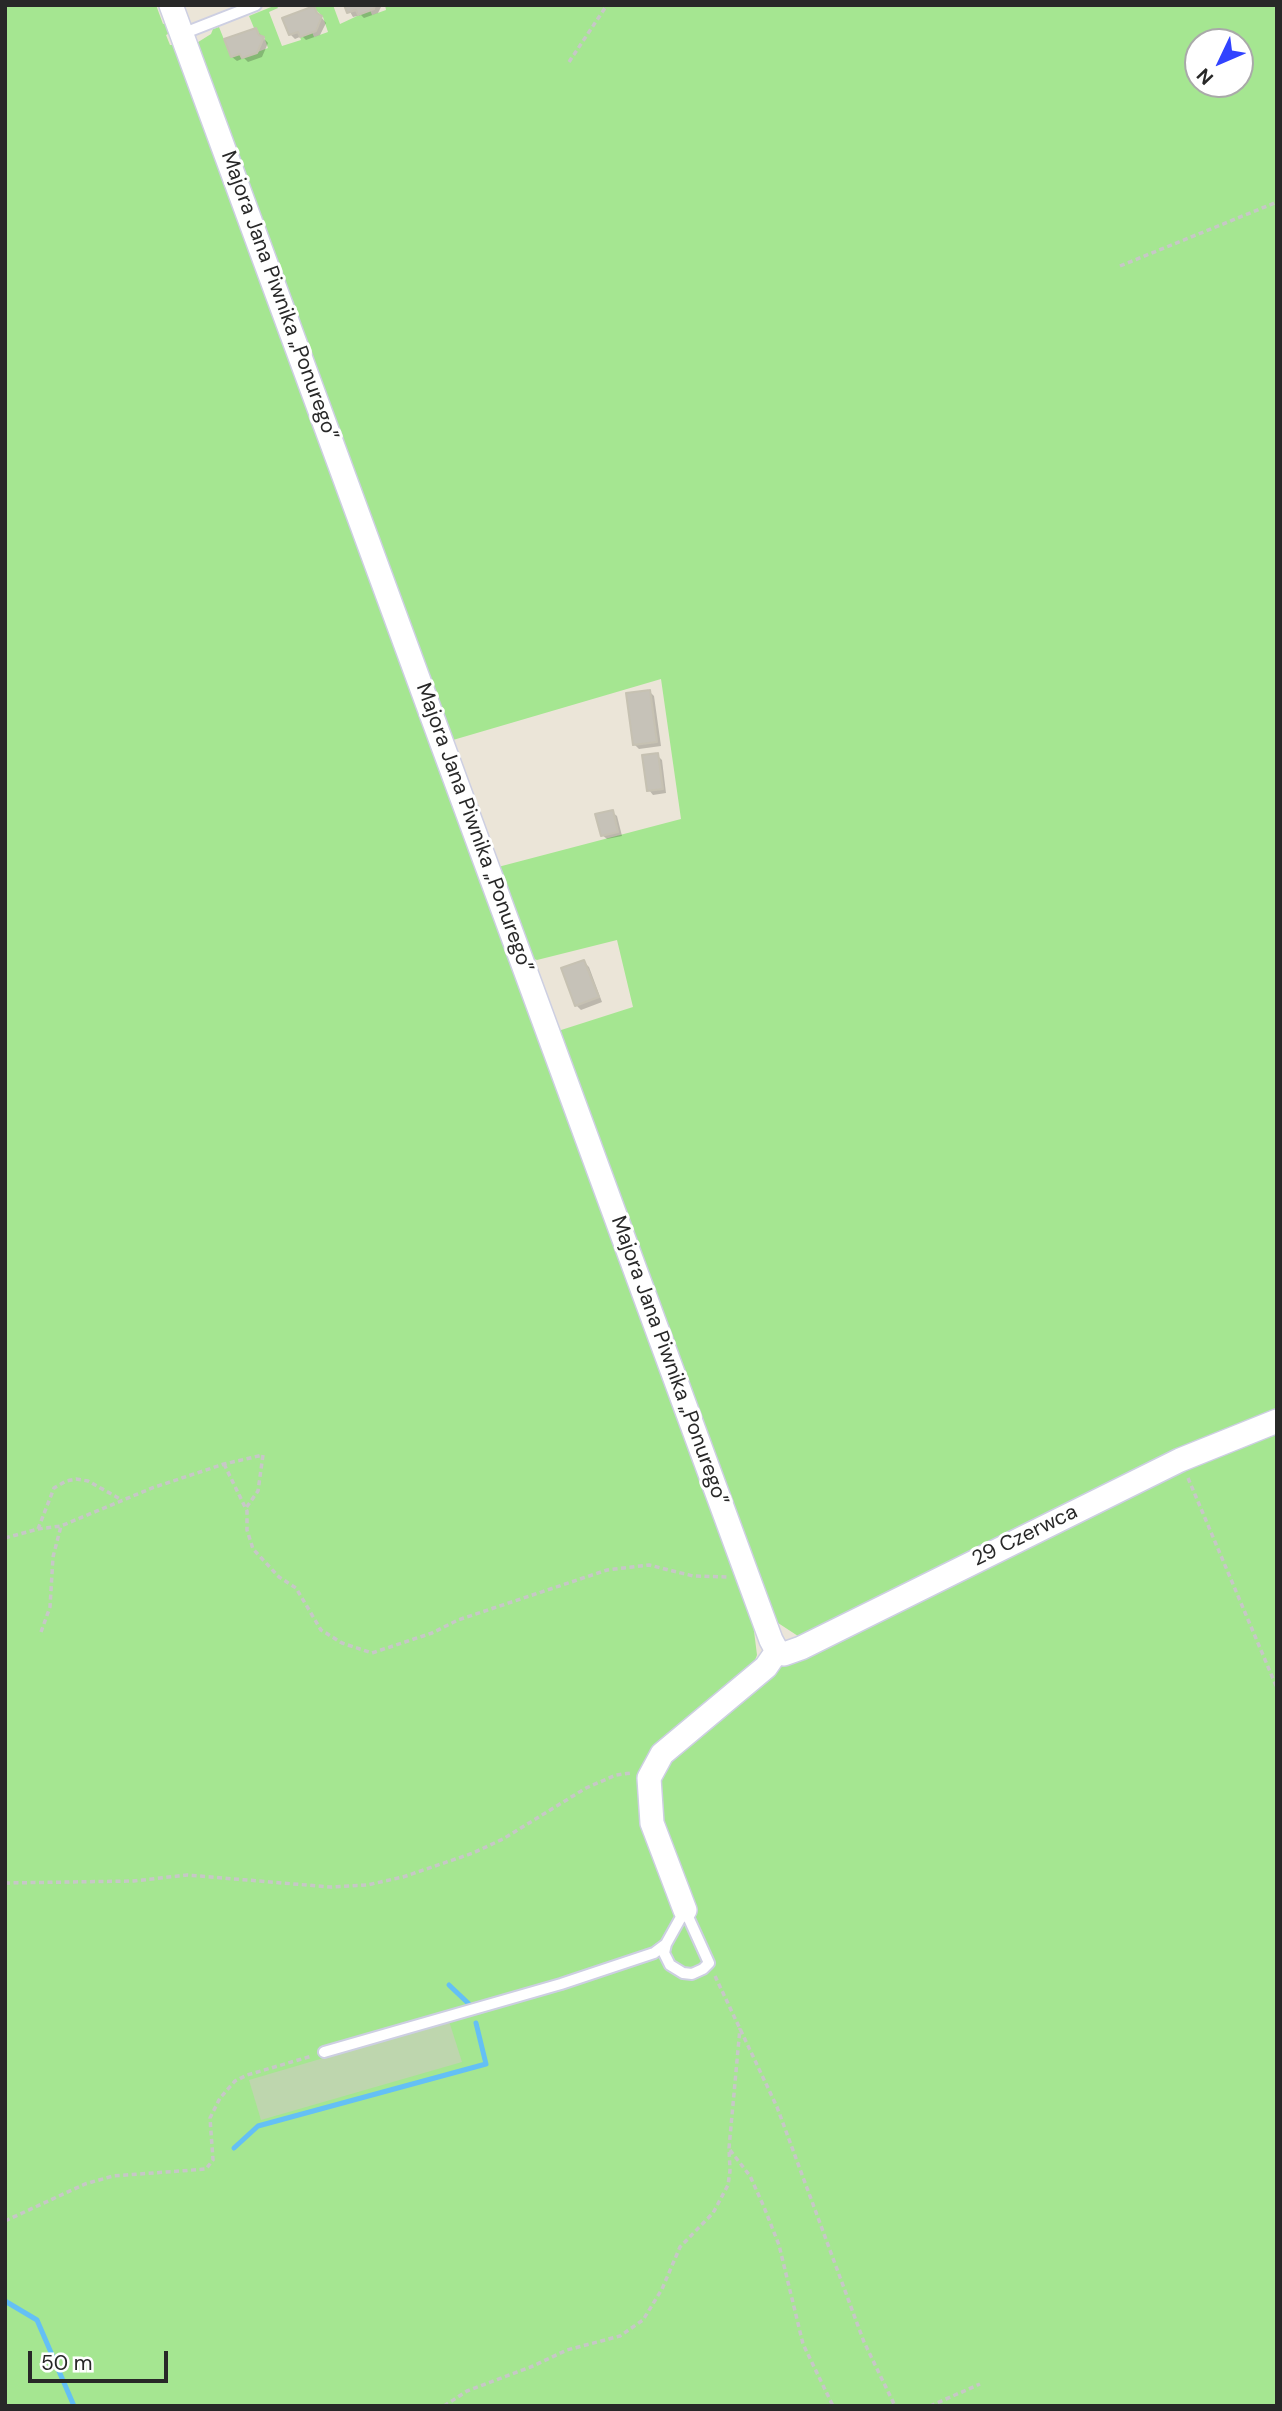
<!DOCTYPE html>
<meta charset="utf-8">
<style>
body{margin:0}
#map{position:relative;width:1282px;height:2411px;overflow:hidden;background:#ebe5d8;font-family:"DM Sans",sans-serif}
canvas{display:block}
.frame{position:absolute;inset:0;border:7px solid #282828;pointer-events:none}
.north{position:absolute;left:1184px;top:28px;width:70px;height:70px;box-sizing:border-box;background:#fff;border:2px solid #a9a9a9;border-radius:50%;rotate:226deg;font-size:19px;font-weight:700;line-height:28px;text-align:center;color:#282828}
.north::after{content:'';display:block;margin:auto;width:24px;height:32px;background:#3143ff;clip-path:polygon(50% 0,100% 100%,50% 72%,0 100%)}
.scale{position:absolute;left:28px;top:2351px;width:140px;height:32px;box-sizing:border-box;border:4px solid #282828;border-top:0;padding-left:9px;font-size:21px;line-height:24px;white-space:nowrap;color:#282828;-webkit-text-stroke:5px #fff;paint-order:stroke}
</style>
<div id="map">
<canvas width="1282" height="2411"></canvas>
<div class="frame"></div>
<div class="north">N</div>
<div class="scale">50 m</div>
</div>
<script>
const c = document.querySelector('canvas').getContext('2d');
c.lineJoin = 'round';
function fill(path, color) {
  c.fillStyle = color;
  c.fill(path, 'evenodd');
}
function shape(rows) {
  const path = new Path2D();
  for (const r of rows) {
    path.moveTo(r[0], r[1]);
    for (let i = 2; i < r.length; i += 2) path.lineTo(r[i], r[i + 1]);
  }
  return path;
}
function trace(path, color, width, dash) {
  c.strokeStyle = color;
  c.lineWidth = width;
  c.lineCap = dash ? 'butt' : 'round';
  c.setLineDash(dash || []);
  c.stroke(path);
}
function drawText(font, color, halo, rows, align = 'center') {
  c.font = font + ' "DM Sans",sans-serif';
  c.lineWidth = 6;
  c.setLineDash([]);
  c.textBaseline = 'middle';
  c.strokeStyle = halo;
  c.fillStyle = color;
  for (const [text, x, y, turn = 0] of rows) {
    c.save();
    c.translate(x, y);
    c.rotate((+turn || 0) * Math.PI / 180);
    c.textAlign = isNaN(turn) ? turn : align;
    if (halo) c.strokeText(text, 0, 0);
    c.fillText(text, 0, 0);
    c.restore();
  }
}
fill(shape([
 [5,5,156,5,163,24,169,22,170,33,166,35,170,45,195,44,211,34,213,29,219,27,231,57,240,54,242,58,268,48,264,37,259,35,256,28,254,28,249,16,276,5,278,8,269,12,282,46,301,40,300,37,312,32,314,37,328,32,323,17,311,5,333,5,340,24,370,10,372,15,386,10,385,5,1277,5,1277,2406,5,2406],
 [1198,42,1240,42,1240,84,1198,84],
 [212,87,453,740,661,679,681,819,498,867,532,958,537,960,617,940,633,1007,558,1031,775,1621,798,1636,815,1636,798,1660,779,1668,747,1691,752,1668,757,1655,753,1623]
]), '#a5e691');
fill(shape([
 [449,2021,462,2062,261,2120,249,2080]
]), '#bed6ae');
fill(shape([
 [346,5,382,5,378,13,364,18,361,15,353,17],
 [314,8,326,23,320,35,306,40,302,36,295,39,290,34],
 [256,30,268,43,262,57,248,62,244,58,237,61,232,57],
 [649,691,654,696,661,746,639,749,634,744],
 [657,755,662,760,666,793,653,795,649,790],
 [612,812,617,816,622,836,607,839,602,835],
 [584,962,589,967,602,1002,581,1010,576,1005]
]), '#0003');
trace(shape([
 [449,1985,469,2004],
 [234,2148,258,2126,486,2064,476,2023],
 [5,2301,37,2320,74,2406]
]), '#64c0f5', 5);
const building = shape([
 [344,5,375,5,374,9,358,15,356,10,347,13,344,5],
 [314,6,317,13,322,16,316,31,300,37,298,32,289,35,282,18,314,6],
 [256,28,259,35,264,37,257,53,242,58,240,54,231,57,224,39,256,28],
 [650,690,657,742,633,745,626,693,650,690],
 [658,753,663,789,647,791,642,755,658,753],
 [613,810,618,832,601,836,595,814,613,810],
 [584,960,599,997,575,1006,561,968,584,960]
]);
fill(building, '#c6c2b8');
trace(building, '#c6c1b2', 2);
const lane = shape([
 [182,34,256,5],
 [666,1944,664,1953,670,1965,683,1973,692,1974,703,1969,709,1963,685,1910],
 [324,2052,561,1984,654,1953,666,1944,685,1910]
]);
const street = shape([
 [171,5,771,1640,777,1651],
 [777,1651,784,1654,801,1648,1180,1460,1277,1421],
 [685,1910,652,1823,649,1778,662,1754,766,1667,777,1651]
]);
trace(lane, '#cdcfe2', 14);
trace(street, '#cdcfe2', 26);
trace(shape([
 [569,62,607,5],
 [1120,266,1277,202],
 [224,1464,247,1511,247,1530,253,1549,279,1577,296,1588,321,1630,342,1643,372,1653,432,1633,458,1620,607,1570,649,1565,693,1576,728,1577],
 [1188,1478,1277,1688],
 [38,1529,54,1488,66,1481,76,1479,88,1481,122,1500],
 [5,1538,38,1529,61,1526,152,1488,224,1464,263,1455,258,1491,246,1508],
 [41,1632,50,1607,53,1557,61,1526],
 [5,1883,134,1881,187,1875,330,1887,367,1885,403,1877,473,1853,503,1839,586,1788,616,1775,631,1773],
 [715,1976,777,2107,864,2342,895,2406],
 [730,2150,750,2176,764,2207,779,2245,803,2344,833,2406],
 [5,2221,85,2184,113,2176,206,2169,213,2160,210,2118,220,2098,235,2081,247,2075,312,2056],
 [444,2406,467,2391,533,2366,567,2350,620,2336,643,2320,662,2289,680,2247,713,2213,728,2185,730,2171,729,2148,740,2028],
 [930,2406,980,2384]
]), '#c7c7c7', 3.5, [5, 3.5]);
trace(lane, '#fff', 10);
trace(street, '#fff', 23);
drawText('21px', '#282828', '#fff', [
 ["Majora Jana Piwnika „Ponurego”",279,296,70],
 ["Majora Jana Piwnika „Ponurego”",474,828,70],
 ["Majora Jana Piwnika „Ponurego”",669,1361,70],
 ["29 Czerwca",1025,1536,-26]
]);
</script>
